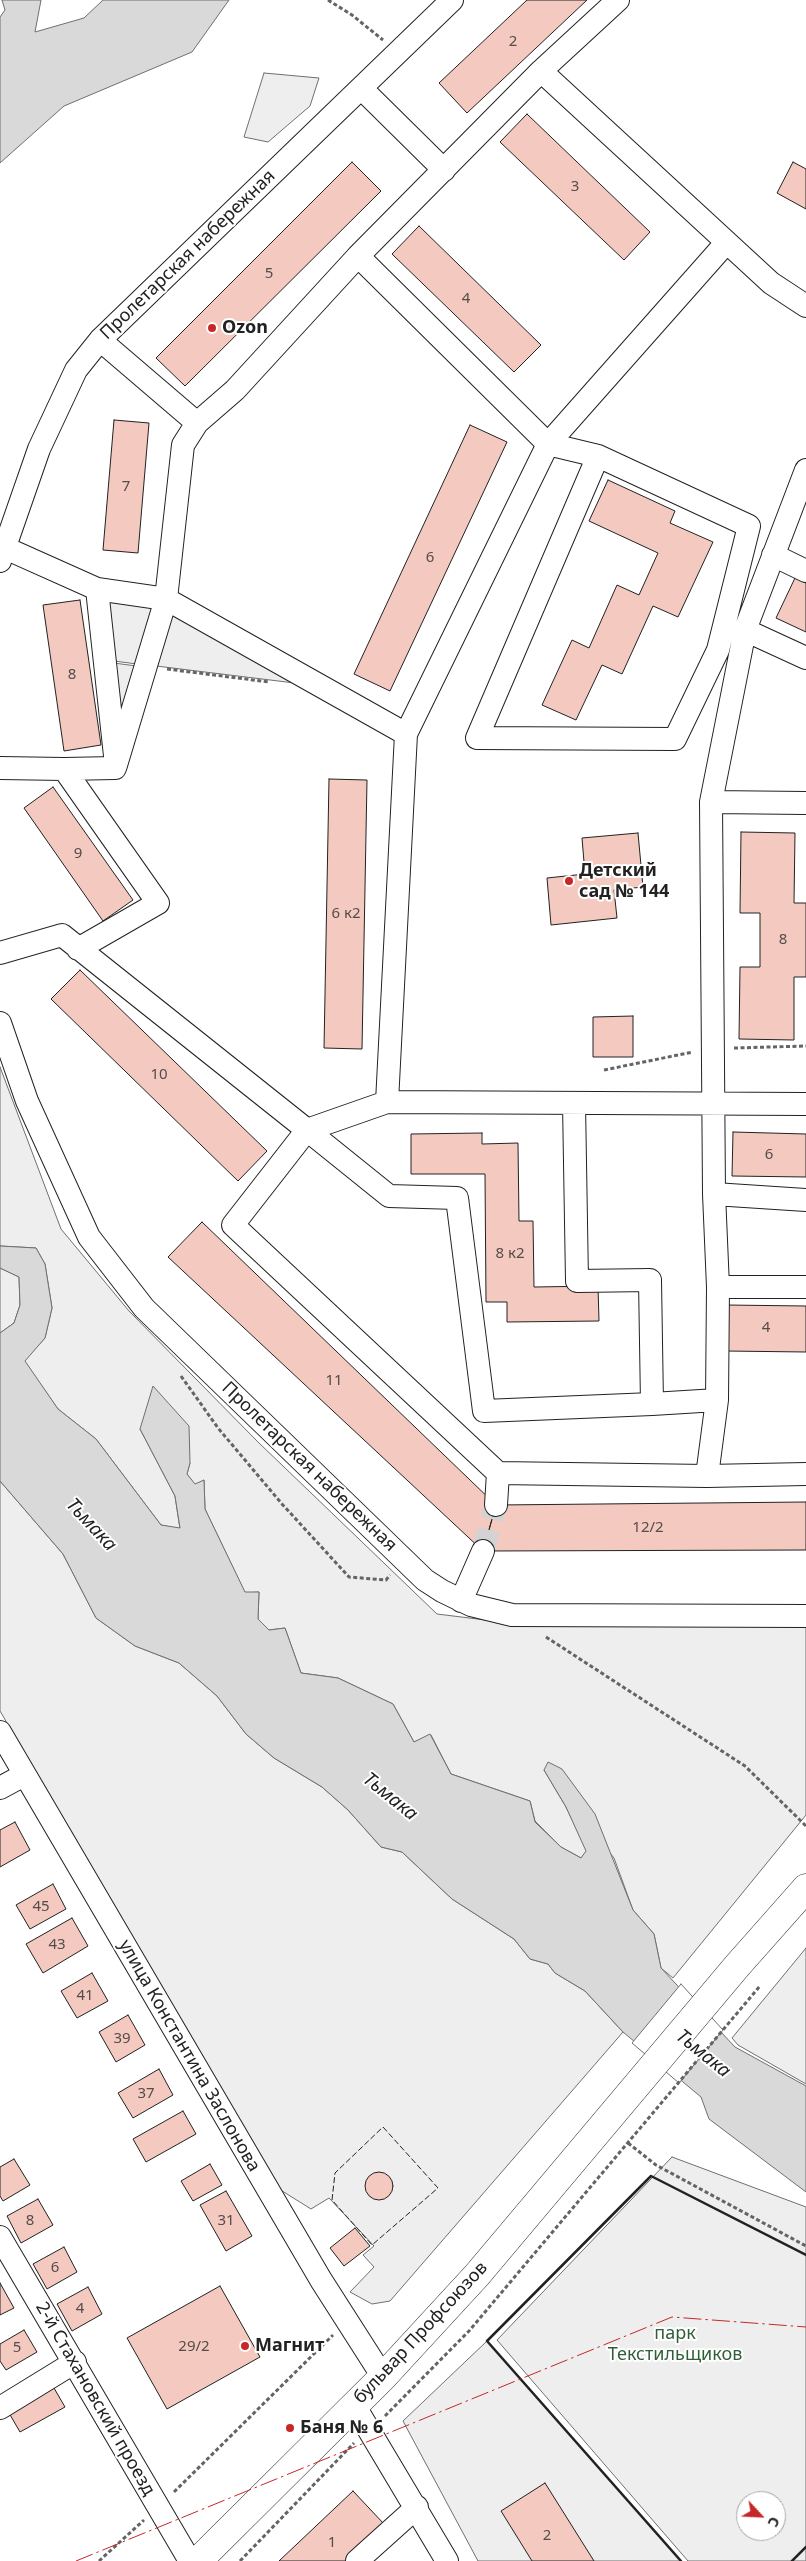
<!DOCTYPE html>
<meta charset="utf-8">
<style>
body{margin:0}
#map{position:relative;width:806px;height:2561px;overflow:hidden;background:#fff;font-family:"Noto Sans",sans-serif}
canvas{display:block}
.north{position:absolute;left:736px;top:2491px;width:50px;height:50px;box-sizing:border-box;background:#fff;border:1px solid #a7a7a7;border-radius:50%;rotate:115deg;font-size:14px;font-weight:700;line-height:20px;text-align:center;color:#222}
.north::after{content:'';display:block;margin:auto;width:18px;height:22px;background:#c62828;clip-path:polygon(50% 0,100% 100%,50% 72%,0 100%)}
</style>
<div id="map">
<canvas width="806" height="2561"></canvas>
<div class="north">С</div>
</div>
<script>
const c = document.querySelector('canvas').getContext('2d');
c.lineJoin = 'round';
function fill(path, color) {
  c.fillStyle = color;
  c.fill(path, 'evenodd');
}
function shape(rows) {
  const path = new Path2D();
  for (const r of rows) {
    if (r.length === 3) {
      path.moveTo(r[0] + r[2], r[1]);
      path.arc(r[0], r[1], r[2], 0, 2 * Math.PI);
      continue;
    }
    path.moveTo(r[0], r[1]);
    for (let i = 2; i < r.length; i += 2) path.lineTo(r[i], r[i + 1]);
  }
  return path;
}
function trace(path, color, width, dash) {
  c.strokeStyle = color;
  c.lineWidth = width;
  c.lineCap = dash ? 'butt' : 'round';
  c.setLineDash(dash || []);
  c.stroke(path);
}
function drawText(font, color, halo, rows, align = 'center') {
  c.font = font + ' "Noto Sans",sans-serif';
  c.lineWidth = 4;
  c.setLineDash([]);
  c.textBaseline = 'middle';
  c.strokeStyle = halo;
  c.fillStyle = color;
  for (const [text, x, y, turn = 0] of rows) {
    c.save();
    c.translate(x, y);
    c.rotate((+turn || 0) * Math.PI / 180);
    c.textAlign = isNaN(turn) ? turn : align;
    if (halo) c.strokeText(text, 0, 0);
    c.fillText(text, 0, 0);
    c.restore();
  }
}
const green = shape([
 [264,73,319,78,310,106,268,142,244,137,264,73],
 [98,591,164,601,145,665,106,660,98,591],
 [167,602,319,686,148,665,167,602],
 [106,662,144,667,117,754,106,662],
 [0,1067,61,1229,129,1311,258,1442,437,1614,510,1623,806,1627,806,1815,673,1978,661,1968,654,1934,633,1910,614,1858,544,1770,566,1807,587,1851,581,1858,561,1847,535,1821,530,1801,451,1774,431,1735,414,1742,393,1704,338,1678,301,1673,285,1628,269,1630,258,1619,259,1592,245,1593,205,1509,204,1480,195,1485,187,1474,190,1463,140,1429,175,1496,180,1529,161,1525,96,1439,58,1409,24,1361,45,1338,52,1308,45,1264,36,1248,0,1246,0,1067],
 [0,1268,19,1277,20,1305,14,1323,0,1333,0,1268],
 [0,1481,63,1554,96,1618,135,1646,179,1663,217,1696,246,1734,274,1758,322,1787,348,1810,381,1847,402,1852,452,1899,514,1939,530,1959,548,1964,555,1973,585,1991,623,2032,390,2301,372,2304,350,2292,374,2267,363,2255,374,2246,329,2198,311,2209,279,2189,0,1711,0,1481],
 [806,1948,806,2084,738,2045,732,2038,806,1948],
 [672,2157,806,2207,806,2561,688,2561,497,2340,672,2157],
 [746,2501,776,2501,776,2531,746,2531,746,2501],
 [487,2341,681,2561,478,2561,403,2421,487,2341]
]);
fill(green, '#eee');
trace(green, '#6f6f6f', 1);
const water = shape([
 [2,0,41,0,35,32,84,18,103,0,229,0,192,52,64,106,0,163,0,17,5,10,2,0],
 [0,1246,36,1248,45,1264,52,1308,45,1338,25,1361,58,1409,96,1439,161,1525,180,1528,175,1496,140,1429,153,1386,189,1426,190,1463,187,1474,195,1484,204,1480,205,1509,245,1592,259,1592,258,1619,269,1630,285,1628,301,1673,338,1678,393,1704,414,1742,430,1734,451,1774,530,1801,535,1822,561,1847,581,1858,586,1851,566,1807,544,1770,548,1762,562,1769,595,1814,633,1910,654,1934,661,1968,735,2047,806,2086,806,2192,709,2119,701,2097,623,2032,585,1991,555,1973,548,1964,530,1959,514,1939,452,1899,402,1852,381,1847,348,1810,322,1787,274,1758,246,1734,217,1696,179,1663,135,1646,96,1618,63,1554,0,1481,0,1333,14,1323,20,1305,19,1277,0,1268,0,1246]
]);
fill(water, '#d9d9d9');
trace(water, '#6f6f6f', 1);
const pier = shape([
 [681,1984,723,2030,679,2083,632,2043,681,1984]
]);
fill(pier, '#fff');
trace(pier, '#6f6f6f', 1);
const building = shape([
 [527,0,587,0,467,113,439,83,527,0],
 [527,114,650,232,624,260,500,142,527,114],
 [352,162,381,191,185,386,156,358,352,162],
 [793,162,806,169,806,209,777,193,793,162],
 [419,226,541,345,514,372,392,254,419,226],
 [114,420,149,423,138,553,103,550,114,420],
 [470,425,507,442,390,691,354,674,470,425],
 [608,480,675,511,670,523,713,542,678,617,653,606,622,674,602,665,576,720,542,705,572,640,589,648,617,585,639,595,658,553,589,521,608,480],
 [795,578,806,583,806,632,776,618,795,578],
 [80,600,101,745,64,751,43,605,80,600],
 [329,779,367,780,362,1049,324,1048,329,779],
 [53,787,133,900,103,921,24,808,53,787],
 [741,832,795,833,794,903,806,903,806,977,794,977,794,1040,739,1039,740,967,760,967,760,913,740,913,741,832],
 [638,833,643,887,614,890,617,918,551,925,547,878,585,874,582,838,638,833],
 [80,970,267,1151,238,1181,51,999,80,970],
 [633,1016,633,1057,593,1057,593,1017,633,1016],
 [733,1132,806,1134,806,1177,732,1176,733,1132],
 [482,1133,482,1144,518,1143,519,1221,533,1221,534,1287,598,1286,599,1321,507,1322,507,1302,486,1302,485,1174,411,1174,411,1134,482,1133],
 [202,1222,496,1505,483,1551,168,1257,202,1222],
 [725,1305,806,1306,806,1352,725,1351,725,1305],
 [806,1502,806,1550,483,1551,496,1505,806,1502],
 [15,1822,30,1850,0,1867,0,1830,15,1822],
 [53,1884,66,1909,30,1929,16,1905,53,1884],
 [72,1918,88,1946,43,1973,26,1944,72,1918],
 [92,1973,108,2001,77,2018,61,1991,92,1973],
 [128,2015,145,2045,116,2062,99,2032,128,2015],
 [159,2069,173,2095,133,2118,118,2093,159,2069],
 [183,2111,196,2134,146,2162,133,2139,183,2111],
 [14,2159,30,2185,3,2201,0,2196,0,2167,14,2159],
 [210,2164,222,2185,193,2201,181,2181,210,2164],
 [379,2186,14],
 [226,2191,252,2236,226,2251,200,2205,226,2191],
 [38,2199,53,2225,21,2243,7,2216,38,2199],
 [355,2228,370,2246,344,2266,330,2248,355,2228],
 [64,2247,77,2272,47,2289,33,2264,64,2247],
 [0,2283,14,2308,0,2315,0,2283],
 [220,2286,260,2357,167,2409,127,2338,220,2286],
 [88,2287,102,2314,72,2331,57,2304,88,2287],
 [24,2330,37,2352,6,2370,0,2361,0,2344,24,2330],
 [54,2388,65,2407,20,2432,9,2413,54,2388],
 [545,2483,594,2561,532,2561,501,2511,545,2483],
 [353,2491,384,2524,346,2561,279,2561,353,2491]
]);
fill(building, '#f3c9c0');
trace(building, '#222', 1);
trace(shape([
 [483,1551,496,1505]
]), '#d3d3d3', 22, [22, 11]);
const minor = shape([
 [541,71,771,283,806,306],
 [361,88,444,170],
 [100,340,197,423],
 [598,456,477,738,675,739,718,650,749,526,598,456,548,444,726,243],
 [3,547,97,589,166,599,406,734,548,444,358,256],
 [773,555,806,571],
 [0,561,39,449,76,370,100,340,452,0],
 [745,630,806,658],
 [116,765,166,599,183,445,197,423,235,390,358,256,541,71,618,0],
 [0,768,64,769],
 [711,802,806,803],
 [78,949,158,903,64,769,115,768,116,765,97,589],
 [0,953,62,935,307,1130,387,1102,806,1104],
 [0,1023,27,1101,89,1237,144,1308,425,1580,442,1591,471,1605,512,1615,806,1616],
 [387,1102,406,734],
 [574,1103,577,1281,650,1280,652,1404,717,1400],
 [714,1194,806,1200],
 [718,1287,806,1287],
 [652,1404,484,1411,457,1198,389,1196,307,1130,233,1225,498,1473,707,1476,806,1474],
 [707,1476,717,1400,718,1287,714,1194,711,802,745,630,806,470],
 [496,1505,498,1473],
 [461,1601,483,1551],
 [0,1732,321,2280,383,2377],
 [0,1788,24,1775],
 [0,2237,190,2561],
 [354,2405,447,2561],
 [0,2408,75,2362],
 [357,2561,417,2507]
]);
const major = shape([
 [198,2561,383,2377,477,2275,737,1966,806,1888]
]);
trace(minor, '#222', 24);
trace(major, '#222', 29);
trace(shape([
 [328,0,352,15,383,40],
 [167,669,269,682],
 [734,1048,806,1046],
 [604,1070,693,1052],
 [181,1376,218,1428,282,1504,349,1577,386,1580,390,1575],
 [546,1637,745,1766,806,1826],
 [628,2143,656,2165,806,2246],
 [385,2416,469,2331,760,1986],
 [174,2492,333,2335],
 [99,2561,144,2520],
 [240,2561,354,2443]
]), '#646464', 3, [4, 2.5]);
trace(minor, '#fff', 22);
trace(major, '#fff', 28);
trace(shape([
 [383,2127,438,2188,372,2245,332,2200,335,2173,383,2127]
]), '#222', 1, [6, 2.5]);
trace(shape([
 [681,2561,487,2341,651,2176,806,2255],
 [792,2561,806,2547]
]), '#222', 2.5);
trace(shape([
 [76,2561,672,2317,806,2327]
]), '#c62828', 1, [18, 4, 2.5, 4]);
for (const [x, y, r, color] of [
 [212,328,5,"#c62828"],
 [569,881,5,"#c62828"],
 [245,2346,5,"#c62828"],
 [290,2428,5,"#c62828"]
]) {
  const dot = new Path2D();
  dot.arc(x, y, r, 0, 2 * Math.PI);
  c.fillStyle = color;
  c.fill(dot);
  trace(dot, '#fff', 2);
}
drawText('15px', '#564c4a', null, [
 ["2",513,42],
 ["3",575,187],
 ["5",269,274],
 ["4",466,299],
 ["7",126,487],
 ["6",430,558],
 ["8",72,675],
 ["9",78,854],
 ["6 к2",346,914],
 ["8",783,940],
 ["10",159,1075],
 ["6",769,1155],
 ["8 к2",510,1254],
 ["4",766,1328],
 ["11",334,1381],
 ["12/2",648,1528],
 ["45",41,1907],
 ["43",57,1945],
 ["41",85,1996],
 ["39",122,2039],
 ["37",146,2094],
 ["8",30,2221],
 ["31",226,2221],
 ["6",55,2268],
 ["4",80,2309],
 ["29/2",194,2347],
 ["5",17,2348],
 ["2",547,2536],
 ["1",332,2543]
]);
drawText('18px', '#222', '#fff', [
 ["Пролетарская набережная",188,255,-44],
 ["Пролетарская набережная",309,1467,44],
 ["улица Константина Заслонова",189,2056,60],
 ["бульвар Профсоюзов",421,2333,-47],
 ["2-й Стахановский проезд",95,2399,60]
]);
drawText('bold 18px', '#222', '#fff', [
 ["Ozon",222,328],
 ["Детский",579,871],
 ["сад № 144",579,892],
 ["Магнит",255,2346],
 ["Баня № 6",300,2428]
], 'left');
drawText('18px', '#2f5e38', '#fff', [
 ["парк",675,2334],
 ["Текстильщиков",675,2355]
]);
drawText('italic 19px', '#222', '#fff', [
 ["Тьмака",91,1525,47],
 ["Тьмака",390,1797,39],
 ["Тьмака",703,2054,39]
]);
</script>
